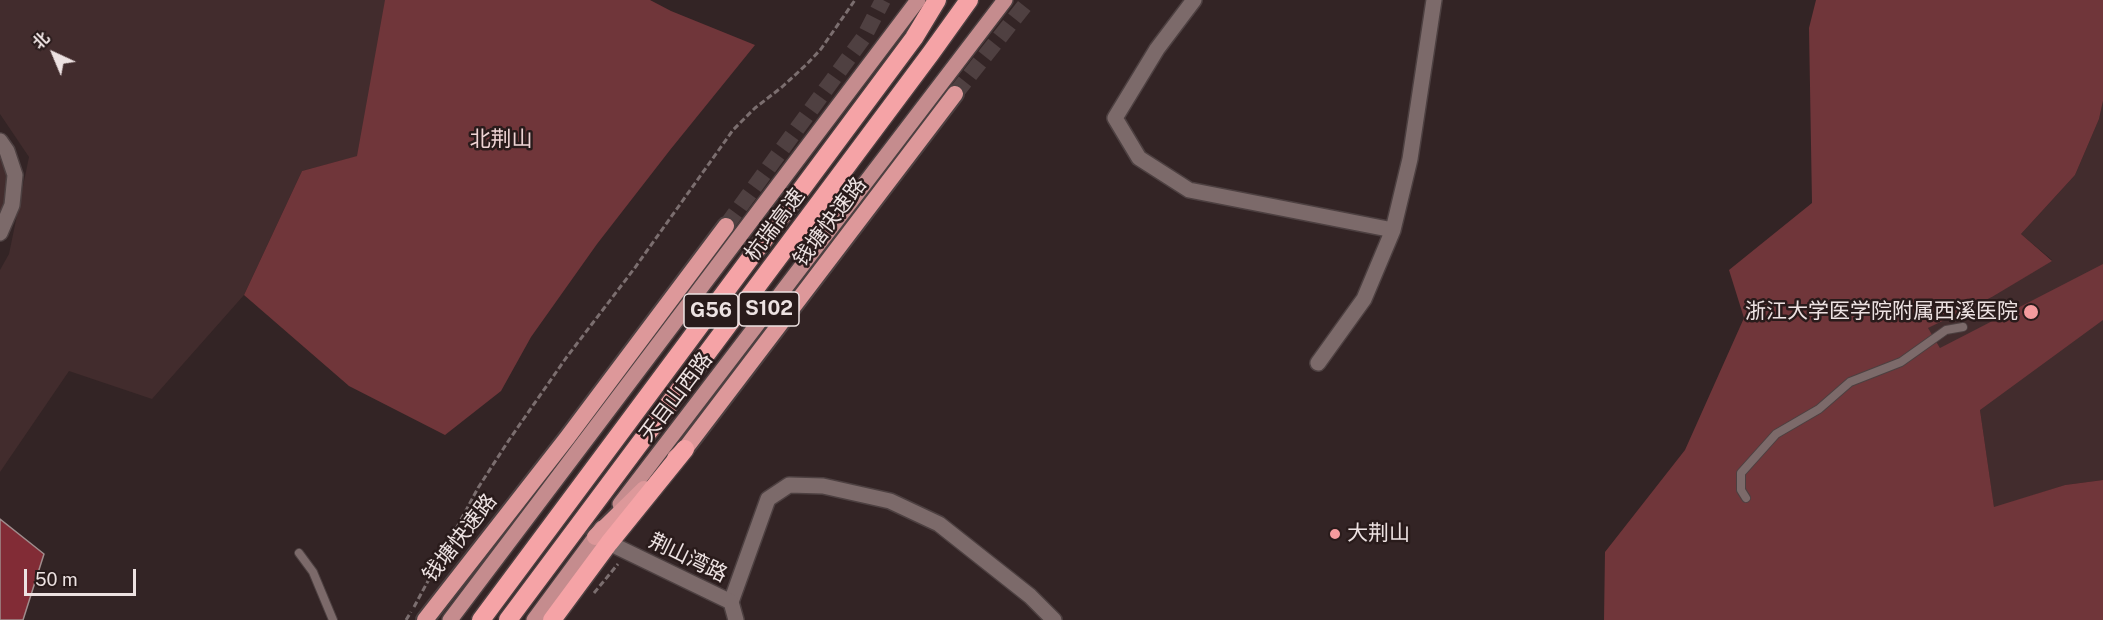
<!DOCTYPE html>
<meta charset="utf-8">
<style>
body{margin:0}
#map{position:relative;width:2103px;height:620px;overflow:hidden;background:#332425;font-family:"Public Sans","Noto Sans SC",sans-serif}
canvas{display:block}
.north{position:absolute;left:24px;top:24px;width:60px;height:60px;-webkit-text-stroke:4px #291b1b;paint-order:stroke;rotate:316deg;font-size:16px;font-weight:700;line-height:24px;text-align:center;color:#ede2e2}
.north::after{content:'';display:block;margin:auto;width:21px;height:27px;background:#ede2e2;clip-path:polygon(50% 0,100% 100%,50% 72%,0 100%)}
.scale{position:absolute;left:24px;top:569px;width:112px;height:27px;box-sizing:border-box;border:3px solid #ede2e2;border-top:0;padding-left:8px;font-size:18px;line-height:21px;white-space:nowrap;color:#ede2e2;-webkit-text-stroke:4px #291b1b;paint-order:stroke}
</style>
<div id="map">
<canvas width="2103" height="620"></canvas>
<div class="north">北</div>
<div class="scale">50 m</div>
</div>
<script>
const c = document.querySelector('canvas').getContext('2d');
c.lineJoin = 'round';
function fill(path, color) {
  c.fillStyle = color;
  c.fill(path, 'evenodd');
}
function shape(rows) {
  const path = new Path2D();
  for (const r of rows) {
    path.moveTo(r[0], r[1]);
    for (let i = 2; i < r.length; i += 2) path.lineTo(r[i], r[i + 1]);
  }
  return path;
}
function trace(path, color, width, dash) {
  c.strokeStyle = color;
  c.lineWidth = width;
  c.lineCap = dash ? 'butt' : 'round';
  c.setLineDash(dash || []);
  c.stroke(path);
}
function drawText(font, color, halo, rows, align = 'center') {
  c.font = font + ' "Public Sans","Noto Sans SC",sans-serif';
  c.lineWidth = 5;
  c.setLineDash([]);
  c.textBaseline = 'middle';
  c.strokeStyle = halo;
  c.fillStyle = color;
  for (const [text, x, y, turn = 0] of rows) {
    c.save();
    c.translate(x, y);
    c.rotate((+turn || 0) * Math.PI / 180);
    c.textAlign = isNaN(turn) ? turn : align;
    if (halo) c.strokeText(text, 0, 0);
    c.fillText(text, 0, 0);
    c.restore();
  }
}
fill(shape([
 [0,0,386,0,362,155,302,171,244,295,152,399,69,371,0,472,0,270,9,254,29,157,0,114],
 [2103,101,2103,480,2065,485,1994,508,1980,410,1927,328,1992,297,2052,260,2021,234,2075,175,2099,119],
 [0,151,15,175,0,222]
]), '#422c2d');
fill(shape([
 [385,0,650,0,671,11,755,45,670,150,597,244,531,337,501,391,445,435,349,386,244,295,302,171,357,156],
 [1816,0,2103,0,2103,101,2099,119,2075,175,2021,234,2052,261,1992,297,1928,328,1940,348,2103,264,2103,320,1980,410,1994,507,2065,485,2103,480,2103,620,1604,620,1605,552,1685,450,1744,318,1729,270,1812,203,1809,28]
]), '#70363a');
const building = shape([
 [0,519,44,554,23,620,0,620,0,519]
]);
fill(building, '#822c36');
trace(building, '#a08d8d', 1.5);
trace(shape([
 [955,94,1029,0],
 [726,226,864,37,883,0]
]), '#4f4041', 16, [16, 8]);
const service = shape([
 [1746,498,1741,490,1741,473,1776,434,1819,409,1850,382,1901,362,1946,330,1963,327],
 [299,553,313,572,333,620]
]);
const minor = shape([
 [1194,0,1157,49,1115,118,1139,158,1189,190,1393,230,1364,299,1318,363],
 [0,141,7,151,15,175,12,205,0,233],
 [1393,230,1410,159,1434,0],
 [731,602,768,499,789,485,823,486,890,501,939,524,1030,596,1054,620]
]);
const tertiary = shape([
 [609,543,731,602,736,620]
]);
const primary = shape([
 [620,504,1005,0],
 [450,620,918,0],
 [534,620,602,528]
]);
const trunk = shape([
 [675,458,685,449,955,94],
 [595,537,644,489],
 [425,620,567,438,726,226]
]);
const motorway = shape([
 [481,620,914,38,937,0],
 [508,620,931,53,969,0],
 [552,620,609,543,685,449]
]);
trace(service, '#4d4041', 10);
trace(minor, '#4d4041', 18);
trace(tertiary, '#4d4041', 18);
trace(primary, '#4d4041', 18);
trace(trunk, '#4d4041', 20);
trace(motorway, '#4d4041', 21);
trace(shape([
 [594,593,618,564],
 [414,607,478,488,509,440,566,358,634,269,733,130,755,108,782,87,807,64,821,49,855,0],
 [406,620,411,612]
]), '#7b6e6f', 3, [6, 3]);
trace(service, '#7c6a6a', 8);
trace(minor, '#7c6a6a', 15);
trace(tertiary, '#7c6a6a', 15);
trace(primary, '#c58c8e', 15);
trace(trunk, '#dd989a', 16);
trace(motorway, '#f5a3a6', 18);
for (const [x, y, r, color] of [
 [2031,312,8,"#f59b9e"],
 [1335,534,6,"#f59b9e"]
]) {
  const dot = new Path2D();
  dot.arc(x, y, r, 0, 2 * Math.PI);
  c.fillStyle = color;
  c.fill(dot);
  trace(dot, '#291b1b', 2);
}
for (const [x, y, w] of [
 [769,309,60],
 [711,311,54]
]) {
  const box = new Path2D();
  box.roundRect(x - w / 2, y - 17, w, 34, 4.5);
  c.fillStyle = '#291b1b';
  c.fill(box);
  trace(box, '#ede2e2', 1.5);
}
drawText('bold 20px', '#ede2e2', null, [
 ["S102",769,309],
 ["G56",711,311]
]);
drawText('21px', '#efd4d5', '#291b1b', [
 ["北荆山",501,140]
]);
drawText('21px', '#ede2e2', '#291b1b', [
 ["钱塘快速路",830,222,-53],
 ["杭瑞高速",775,225,-53],
 ["天目山西路",676,397,-53],
 ["钱塘快速路",460,538,-52],
 ["荆山湾路",688,558,26]
]);
drawText('21px', '#ede2e2', '#291b1b', [
 ["浙江大学医学院附属西溪医院",2018,312],
 ["大荆山",1347,534,"left"]
], 'right');
</script>
